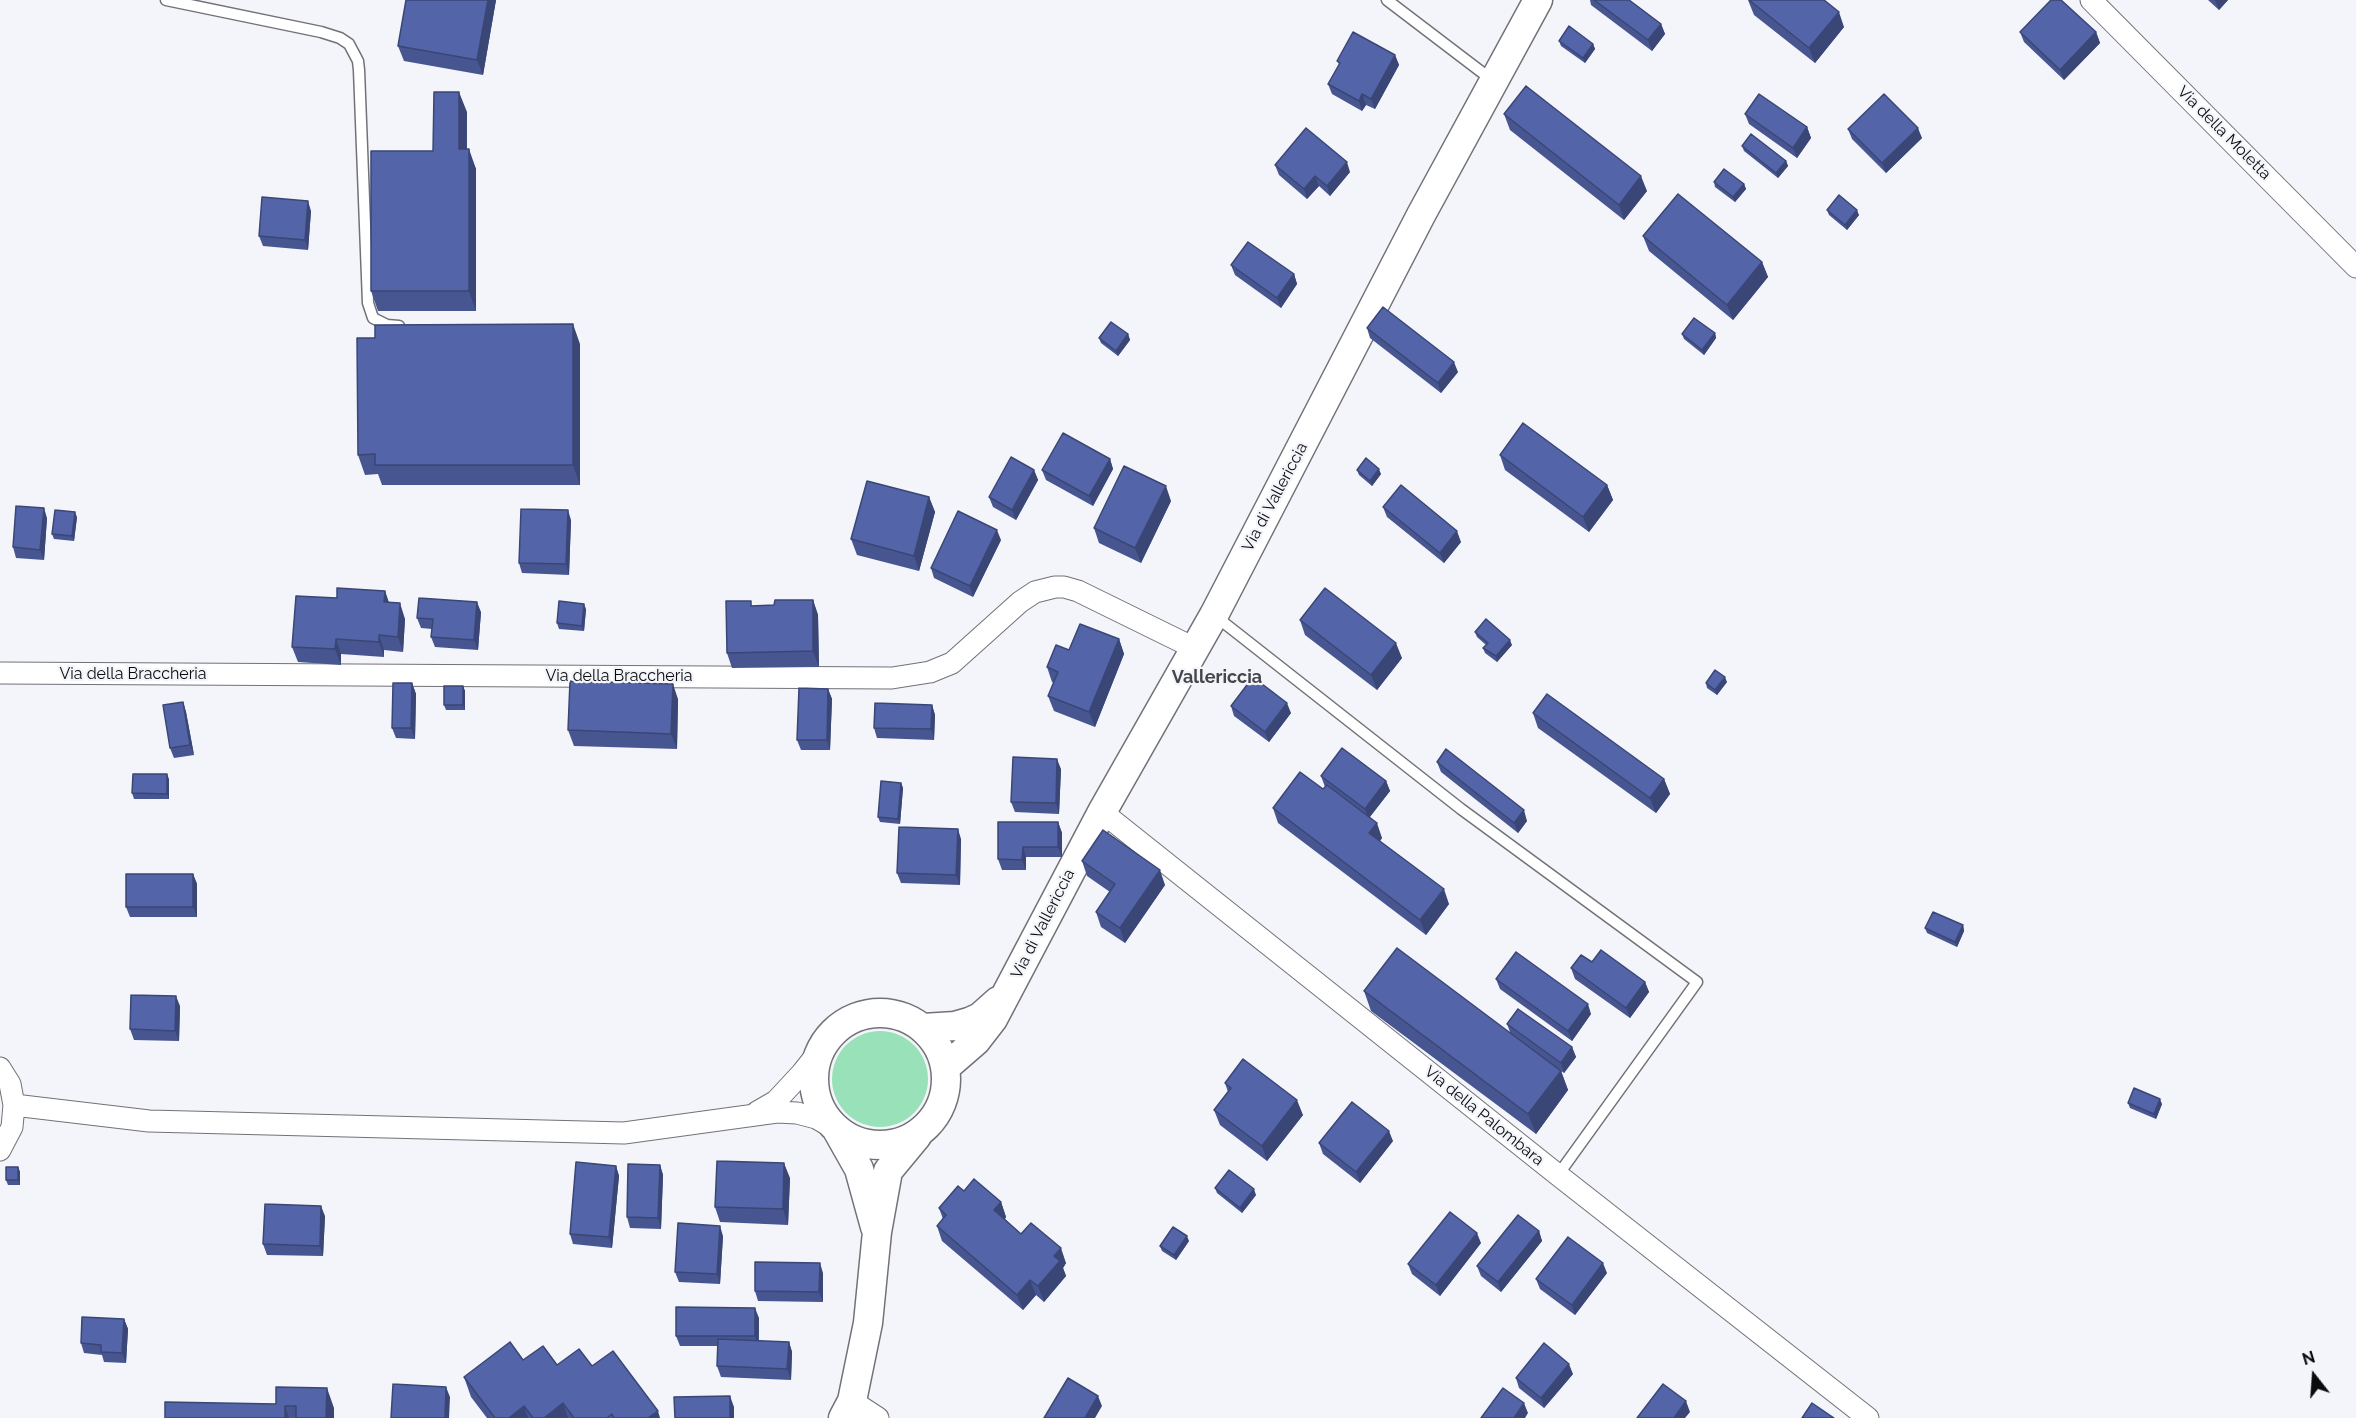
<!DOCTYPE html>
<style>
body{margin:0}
#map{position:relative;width:2356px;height:1418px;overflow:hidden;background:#f3f5fa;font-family:Raleway,sans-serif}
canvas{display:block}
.north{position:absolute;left:2284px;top:1346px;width:60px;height:60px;-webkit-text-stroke:4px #f3f5fa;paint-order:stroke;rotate:343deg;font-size:16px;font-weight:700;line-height:24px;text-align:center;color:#0b0b0d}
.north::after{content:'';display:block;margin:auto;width:21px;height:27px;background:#0b0b0d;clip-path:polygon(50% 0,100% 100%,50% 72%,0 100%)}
</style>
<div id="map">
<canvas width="2356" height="1418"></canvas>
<div class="north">N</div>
</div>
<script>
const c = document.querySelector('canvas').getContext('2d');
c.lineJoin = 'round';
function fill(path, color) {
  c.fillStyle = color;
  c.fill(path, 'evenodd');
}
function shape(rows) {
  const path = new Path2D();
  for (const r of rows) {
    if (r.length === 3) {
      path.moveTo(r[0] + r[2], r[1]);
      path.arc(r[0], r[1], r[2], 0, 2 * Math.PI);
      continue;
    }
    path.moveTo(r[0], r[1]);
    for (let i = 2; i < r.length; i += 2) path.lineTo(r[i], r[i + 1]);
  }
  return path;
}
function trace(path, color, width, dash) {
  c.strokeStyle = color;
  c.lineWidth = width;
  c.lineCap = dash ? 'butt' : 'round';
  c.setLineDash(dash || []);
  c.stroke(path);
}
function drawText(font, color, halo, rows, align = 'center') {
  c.font = font + ' Raleway,sans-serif';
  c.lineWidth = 4.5;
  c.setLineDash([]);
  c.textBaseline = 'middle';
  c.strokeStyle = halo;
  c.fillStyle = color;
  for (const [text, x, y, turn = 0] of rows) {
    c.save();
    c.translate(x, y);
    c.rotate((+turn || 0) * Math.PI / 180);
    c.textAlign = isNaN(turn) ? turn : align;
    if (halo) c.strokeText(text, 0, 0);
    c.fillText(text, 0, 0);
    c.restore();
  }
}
fill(shape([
 [880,1079,48]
]), '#99e1b8');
const lane = shape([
 [166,0,321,32,340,38,349,44,358,61,359,70,368,303,373,318,387,325,399,326],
 [1387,0,1492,80],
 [1214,615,1461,809,1697,982,1558,1175]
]);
const street = shape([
 [2091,0,2356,267],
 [0,673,892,678,930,672,952,663,1020,602,1035,592,1055,587,1064,587,1078,591,1194,648],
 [1102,812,1558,1175,1868,1418],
 [0,1068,10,1084,14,1105,12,1127,0,1150],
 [14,1105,149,1121,624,1133,777,1112,797,1113,816,1118,837,1130],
 [757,1112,776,1101,802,1073,821,1049],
 [852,1401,878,1418]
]);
const secondary = shape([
 [880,1079,66],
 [923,1028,955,1026,969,1022,980,1017,998,1001],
 [946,1067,976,1041,993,1019,1102,812,1214,615,1421,215,1538,0],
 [837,1130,859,1169,875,1227],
 [843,1418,852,1401,868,1323,877,1232,888,1171,917,1136]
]);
trace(lane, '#717277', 13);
trace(street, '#717277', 23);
trace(secondary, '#717277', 31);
trace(lane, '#fff', 10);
trace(street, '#fff', 21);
trace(secondary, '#fff', 28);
fill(shape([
 [406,0,496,0,483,75,404,61,398,46],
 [1590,0,1629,0,1661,24,1665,34,1652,51,1591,5],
 [1748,0,1844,27,1815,63,1754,15],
 [2208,0,2228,0,2219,10],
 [2020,32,2096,32,2100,43,2064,80,2024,42],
 [1559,41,1593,44,1595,49,1585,63,1561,46],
 [1395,55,1399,65,1375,109,1366,105,1362,111,1332,94,1328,84,1339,64,1337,61],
 [467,112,467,149,476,169,476,311,378,311,371,291,433,151],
 [1504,114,1647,191,1624,220,1510,130],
 [1745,114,1807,127,1811,138,1797,158,1749,124],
 [1848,129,1922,138,1886,173,1852,139],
 [1742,146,1786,161,1788,166,1778,178,1744,151],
 [1275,165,1350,172,1330,196,1319,186,1307,199,1279,175],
 [1714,182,1744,184,1746,189,1735,202,1715,187],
 [1827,210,1859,215,1847,230,1829,215],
 [311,211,308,250,263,246,259,236],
 [1643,236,1762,262,1768,277,1733,320,1649,251],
 [1231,265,1294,274,1297,284,1281,308,1235,275],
 [1367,328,1458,372,1441,393,1370,338],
 [1715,333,1716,338,1704,355,1684,339,1682,334],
 [1128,334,1130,340,1118,356,1101,343,1099,338],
 [580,344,580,485,382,485,378,474,365,475,358,455],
 [1500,455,1607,485,1613,500,1589,532,1505,470],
 [1110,459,1113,469,1093,506,1046,480,1042,470],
 [1034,470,1038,480,1016,520,993,507,989,497],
 [1357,470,1381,474,1372,486,1359,475],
 [929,497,935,512,919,571,857,555,851,539],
 [1171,501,1141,563,1099,543,1094,528],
 [1383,507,1461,542,1444,563,1387,517],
 [77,517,74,541,54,539,52,534],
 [47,518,44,560,16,558,13,547],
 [571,520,569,575,522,573,519,563],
 [1001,540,973,597,934,578,931,568],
 [385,591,389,603,405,619,403,652,384,650,384,657,341,654,341,665,298,662,292,647,337,598],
 [813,600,818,615,819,667,732,668,727,653,752,606,774,605],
 [586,609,584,631,559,629,557,623],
 [481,612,478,650,435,647,431,637,432,629,421,628,417,618],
 [1300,620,1402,658,1377,690,1305,635],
 [1475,632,1512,645,1497,662,1485,653,1483,648,1486,645,1477,637],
 [1119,639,1124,654,1095,727,1054,711,1048,696,1054,683,1052,682,1047,667,1069,650],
 [1727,682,1717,695,1707,688,1706,683],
 [412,683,416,694,415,739,396,738,392,728],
 [463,686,465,691,465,710,446,710,444,705],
 [828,689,832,699,830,750,801,750,797,740],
 [678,699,677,749,574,746,568,730],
 [183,702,186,712,194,755,174,758,170,748],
 [932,705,935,715,934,740,877,738,874,728],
 [1231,706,1291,713,1269,742,1234,716],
 [1533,713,1664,779,1670,794,1656,813,1538,728],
 [1437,762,1527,821,1518,833,1441,772],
 [1061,769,1059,814,1015,812,1011,802],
 [1321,776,1386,781,1390,791,1370,817,1382,838,1380,841,1449,904,1426,935,1278,823,1273,808,1323,789,1325,787],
 [169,779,169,799,134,799,132,793],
 [901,783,903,788,900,824,880,822,878,817],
 [1058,822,1062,833,1062,857,1026,857,1026,870,1002,870,998,859],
 [961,839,960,885,901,883,897,873],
 [1082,861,1165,885,1125,943,1101,927,1096,912,1110,892,1087,876],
 [193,874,197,884,197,917,130,917,126,907],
 [1963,925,1964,931,1957,947,1927,933,1925,928],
 [1592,962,1645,982,1649,992,1630,1018,1575,979,1571,968],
 [1496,979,1591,1014,1572,1041,1500,989],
 [1364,991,1510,1032,1507,1024,1572,1047,1576,1057,1564,1073,1561,1071,1568,1090,1536,1134,1371,1011],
 [180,1006,179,1041,134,1040,130,1029],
 [1225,1083,1303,1115,1267,1161,1220,1125,1214,1110,1228,1092],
 [2128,1103,2162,1104,2156,1119,2130,1108],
 [1393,1141,1360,1183,1323,1154,1319,1143],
 [660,1165,663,1175,661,1229,630,1228,627,1217],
 [616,1166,619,1176,612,1248,573,1244,570,1234],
 [18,1167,20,1172,20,1185,8,1185,6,1180],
 [790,1178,788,1225,720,1222,715,1207],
 [1215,1188,1256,1195,1242,1213,1217,1193],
 [964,1191,1001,1202,1006,1217,1005,1219,1021,1234,1066,1263,1063,1268,1066,1276,1044,1302,1036,1295,1023,1310,942,1241,937,1226,943,1219,939,1208],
 [325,1216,323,1256,267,1255,263,1244],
 [1539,1231,1542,1241,1501,1292,1481,1276,1477,1266],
 [723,1236,720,1284,679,1282,675,1272],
 [1189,1241,1176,1260,1162,1251,1160,1246],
 [1481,1243,1440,1296,1412,1274,1408,1264],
 [823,1273,823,1302,758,1301,755,1291],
 [1607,1273,1575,1315,1540,1289,1536,1279],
 [759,1318,759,1341,789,1342,792,1352,791,1380,721,1377,717,1366,718,1346,680,1346,676,1336],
 [124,1319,128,1329,126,1363,104,1362,102,1355,84,1353,81,1343],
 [523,1360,557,1365,592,1366,660,1418,487,1418,471,1397,464,1377],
 [1573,1374,1544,1408,1519,1388,1516,1378],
 [276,1404,334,1408,334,1418,165,1418]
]), '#475690');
fill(shape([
 [488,0,496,0,483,75,477,60],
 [2215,0,2228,0,2219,10],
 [1839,12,1844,27,1815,63,1809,48],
 [1661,24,1665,34,1652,51,1648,40],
 [2096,32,2100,43,2064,80,2060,70],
 [1593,44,1595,49,1585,63,1583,58],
 [1395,55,1399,65,1375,109,1371,99],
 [459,92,467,112,466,169,459,149],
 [1362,94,1366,105,1362,111,1359,101],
 [1807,127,1811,138,1797,158,1793,148],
 [1918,128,1922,138,1886,173,1882,163],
 [469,149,476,169,476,311,469,291],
 [1786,161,1788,166,1778,178,1776,173],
 [1347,162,1350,172,1330,196,1327,186],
 [1315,176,1319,186,1307,199,1304,189],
 [1641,176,1647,191,1624,220,1619,205],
 [1744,184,1746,189,1735,202,1733,197],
 [308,201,311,211,308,250,305,240],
 [1857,210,1859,215,1847,230,1845,225],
 [1762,262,1768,277,1733,320,1727,305],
 [1294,274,1297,284,1281,308,1277,298],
 [573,324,580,344,580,485,573,465],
 [1715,333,1716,338,1704,355,1702,350],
 [1128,334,1130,340,1118,356,1116,351],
 [1454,362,1458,372,1441,393,1438,383],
 [1110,459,1113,469,1093,506,1089,496],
 [1379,469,1381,474,1372,486,1370,481],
 [1034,470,1038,480,1016,520,1012,510],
 [1607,485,1613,500,1589,532,1583,517],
 [1166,486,1171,501,1141,563,1135,548],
 [929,497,935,512,919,571,914,556],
 [44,508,47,518,44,560,40,550],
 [568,510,571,520,569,575,566,564],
 [75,512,77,517,74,541,72,536],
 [997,530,1001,540,973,597,970,586],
 [1457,531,1461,542,1444,563,1440,553],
 [385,591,390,606,384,602],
 [813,600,818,615,819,667,813,651],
 [477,602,481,612,478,650,474,640],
 [400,603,405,619,403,652,398,637],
 [584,604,586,609,584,631,582,626],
 [379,635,384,650,384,657,379,642],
 [336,639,341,654,341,665,335,649],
 [1119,639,1124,654,1095,727,1089,712],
 [1510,640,1512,645,1497,662,1496,656],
 [1396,643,1402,658,1377,690,1371,675],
 [1725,677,1727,682,1717,695,1715,690],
 [412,683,416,694,415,739,411,728],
 [673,684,678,699,677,749,671,734],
 [463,686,465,691,465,710,463,705],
 [828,689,832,699,830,750,827,740],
 [183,702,186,712,194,755,190,745],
 [1287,703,1291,713,1269,742,1265,732],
 [932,705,935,715,934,740,931,729],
 [1057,759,1061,769,1059,814,1056,803],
 [167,774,169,779,169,799,167,794],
 [1664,779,1670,794,1656,813,1650,798],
 [1386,781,1390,791,1368,819,1365,809],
 [901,783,903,788,900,824,898,819],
 [1524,810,1527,821,1518,833,1514,823],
 [1058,822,1062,833,1062,857,1058,847],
 [1377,823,1382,838,1375,848,1369,833],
 [958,829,961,839,960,885,956,875],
 [1023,847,1026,857,1026,870,1022,860],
 [1160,870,1165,885,1125,943,1120,928],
 [193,874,197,884,197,917,193,907],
 [1444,889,1449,904,1426,935,1420,920],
 [1963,925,1964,931,1957,947,1955,942],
 [1645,982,1649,992,1630,1018,1626,1008],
 [176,996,180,1006,179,1041,175,1031],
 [1588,1004,1591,1014,1572,1041,1568,1031],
 [1572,1047,1576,1057,1564,1073,1561,1063],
 [1561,1071,1568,1090,1536,1134,1528,1114],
 [2160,1099,2162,1104,2156,1119,2154,1114],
 [1297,1100,1303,1115,1267,1161,1262,1146],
 [1389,1131,1393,1141,1360,1183,1356,1172],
 [784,1163,790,1178,788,1225,783,1209],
 [660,1165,663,1175,661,1229,658,1218],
 [616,1166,619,1176,612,1248,609,1237],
 [18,1167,20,1172,20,1185,18,1180],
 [1254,1189,1256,1195,1242,1213,1240,1208],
 [1001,1202,1006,1217,1000,1225,994,1210],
 [321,1206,325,1216,323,1256,320,1246],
 [720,1226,723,1236,720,1284,717,1274],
 [1539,1231,1542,1241,1501,1292,1498,1282],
 [1477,1233,1481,1243,1440,1296,1436,1285],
 [1187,1236,1189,1241,1176,1260,1174,1255],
 [1061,1248,1066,1263,1063,1268,1066,1276,1044,1302,1038,1286,1054,1256],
 [820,1263,823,1273,823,1302,819,1292],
 [1603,1263,1607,1273,1575,1315,1572,1305],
 [1030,1280,1036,1295,1023,1310,1017,1295],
 [755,1308,759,1318,758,1347,755,1336],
 [124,1319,128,1329,126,1363,122,1353],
 [789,1342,792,1352,791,1380,787,1369],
 [1569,1364,1573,1374,1544,1408,1541,1398],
 [446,1387,450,1397,449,1418,445,1418],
 [327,1388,334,1408,334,1418,326,1418],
 [730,1396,734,1407,734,1418,730,1418],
 [1098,1396,1102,1406,1095,1418,1085,1418],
 [1686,1401,1690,1412,1685,1418,1674,1418],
 [563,1403,568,1418,544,1418],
 [1524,1403,1528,1413,1525,1418,1514,1418],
 [285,1406,289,1418,285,1418],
 [524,1406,528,1418,509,1418],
 [658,1411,660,1418,648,1418]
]), '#3a4676');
const building = shape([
 [406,0,488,0,477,60,398,46,406,0],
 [1594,0,1629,0,1661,24,1648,40,1594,0],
 [1749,0,1824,0,1839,12,1809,48,1749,0],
 [2051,0,2061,0,2096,32,2060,70,2020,32,2051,0],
 [1569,26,1593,44,1583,58,1559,41,1569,26],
 [1353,32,1395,55,1371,99,1362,94,1359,101,1328,84,1340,63,1337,61,1353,32],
 [1526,86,1641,176,1619,205,1504,114,1526,86],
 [434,92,459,92,459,149,469,149,469,291,371,291,371,151,433,151,434,92],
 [1759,94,1807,127,1793,148,1745,114,1759,94],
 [1884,94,1918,128,1882,163,1848,129,1884,94],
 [1306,128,1347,162,1327,186,1315,176,1304,189,1275,165,1306,128],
 [1751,134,1786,161,1776,173,1742,146,1751,134],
 [1724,169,1744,184,1733,197,1714,182,1724,169],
 [1678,194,1762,262,1727,305,1643,236,1678,194],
 [1839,195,1857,210,1845,225,1827,210,1839,195],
 [262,197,308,201,305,240,259,236,262,197],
 [1248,242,1294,274,1277,298,1231,265,1248,242],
 [1383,307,1454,362,1438,383,1367,328,1383,307],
 [1694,318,1715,333,1702,350,1682,334,1694,318],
 [1111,322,1128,334,1116,351,1099,338,1111,322],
 [573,324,573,465,375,465,375,454,358,455,357,338,375,338,375,325,573,324],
 [1523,423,1607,485,1583,517,1500,455,1523,423],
 [1063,433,1110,459,1089,496,1042,470,1063,433],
 [1011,457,1034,470,1012,510,989,497,1011,457],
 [1366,458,1379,469,1370,481,1357,470,1366,458],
 [1124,466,1166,486,1135,548,1094,528,1124,466],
 [867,481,929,497,914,556,851,539,867,481],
 [1401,485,1457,531,1440,553,1383,507,1401,485],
 [16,506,44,508,40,550,13,547,16,506],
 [521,509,568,510,566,564,519,563,521,509],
 [55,510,75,512,72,536,52,534,55,510],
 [958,511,997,530,970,586,931,568,958,511],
 [337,588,385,591,384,602,400,603,398,637,379,635,379,642,336,639,335,649,292,647,296,596,337,598,337,588],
 [1325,588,1396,643,1371,675,1300,620,1325,588],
 [419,598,477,602,474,640,431,637,433,619,417,618,419,598],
 [775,600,813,600,813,651,727,653,726,601,751,601,751,606,774,605,775,600],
 [559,601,584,604,582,626,557,623,559,601],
 [1486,619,1510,640,1496,656,1483,648,1488,643,1475,632,1486,619],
 [1080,624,1119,639,1089,712,1048,696,1058,672,1047,667,1056,645,1069,650,1080,624],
 [1715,670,1725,677,1715,690,1706,683,1715,670],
 [1253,677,1287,703,1265,732,1231,706,1253,677],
 [570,681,673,684,671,734,568,730,570,681],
 [393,683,412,683,411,728,392,728,393,683],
 [444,686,463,686,463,705,444,705,444,686],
 [799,688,828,689,827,740,797,740,799,688],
 [1547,694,1664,779,1650,798,1533,713,1547,694],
 [183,702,190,745,170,748,163,705,183,702],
 [875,703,932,705,931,729,874,728,875,703],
 [1342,748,1386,781,1365,809,1321,776,1342,748],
 [1446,749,1524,810,1514,823,1437,762,1446,749],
 [1013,757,1057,759,1056,803,1011,802,1013,757],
 [1300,772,1323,789,1327,785,1377,823,1369,833,1444,889,1420,920,1273,808,1300,772],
 [133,774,167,774,167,794,132,793,133,774],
 [881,781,901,783,898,819,878,817,881,781],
 [998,822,1058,822,1058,847,1023,847,1022,860,998,859,998,822],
 [899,827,958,829,956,875,897,873,899,827],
 [1103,830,1160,870,1120,928,1096,912,1115,884,1082,861,1103,830],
 [126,874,193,874,193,907,126,907,126,874],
 [1933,912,1963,925,1955,942,1925,928,1933,912],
 [1397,948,1561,1071,1528,1114,1364,991,1397,948],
 [1601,950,1645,982,1626,1008,1571,968,1581,955,1592,962,1601,950],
 [1516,952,1588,1004,1568,1031,1496,979,1516,952],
 [131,995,176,996,175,1031,130,1029,131,995],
 [1518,1009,1572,1047,1561,1063,1507,1024,1518,1009],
 [1243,1059,1297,1100,1262,1146,1214,1110,1231,1088,1225,1083,1243,1059],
 [2134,1088,2160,1099,2154,1114,2128,1103,2134,1088],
 [1352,1102,1389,1131,1356,1172,1319,1143,1352,1102],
 [717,1161,784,1163,783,1209,715,1207,717,1161],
 [576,1162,616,1166,609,1237,570,1234,576,1162],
 [628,1164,660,1165,658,1218,627,1217,628,1164],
 [6,1167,18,1167,18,1180,6,1180,6,1167],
 [1229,1170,1254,1189,1240,1208,1215,1188,1229,1170],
 [974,1179,1001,1202,994,1210,1021,1234,1031,1223,1061,1248,1054,1256,1060,1261,1038,1286,1030,1280,1017,1295,937,1226,946,1215,939,1208,958,1186,964,1191,974,1179],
 [265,1204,321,1206,320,1246,263,1244,265,1204],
 [1450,1212,1477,1233,1436,1285,1408,1264,1450,1212],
 [1518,1215,1539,1231,1498,1282,1477,1266,1518,1215],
 [678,1223,720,1226,717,1274,675,1272,678,1223],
 [1173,1227,1187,1236,1174,1255,1160,1246,1173,1227],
 [1568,1237,1603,1263,1572,1305,1536,1279,1568,1237],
 [755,1262,820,1263,819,1292,755,1291,755,1262],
 [676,1307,755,1308,755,1336,676,1336,676,1307],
 [82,1317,124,1319,122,1353,101,1352,101,1345,81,1343,82,1317],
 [718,1339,789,1342,787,1369,717,1366,718,1339],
 [510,1342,523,1360,543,1346,557,1365,579,1349,592,1366,613,1351,658,1411,648,1418,614,1418,612,1414,607,1418,574,1418,563,1403,544,1418,533,1418,524,1406,509,1418,495,1418,464,1377,510,1342],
 [1544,1343,1569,1364,1541,1398,1516,1378,1544,1343],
 [1068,1378,1098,1396,1085,1418,1044,1418,1068,1378],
 [393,1384,446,1387,445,1418,391,1418,393,1384],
 [1663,1384,1686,1401,1674,1418,1637,1418,1663,1384],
 [276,1387,327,1388,326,1418,296,1418,296,1406,285,1406,285,1418,165,1418,165,1402,276,1404,276,1387],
 [1503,1388,1524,1403,1514,1418,1481,1418,1503,1388],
 [730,1396,730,1418,675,1418,674,1397,730,1396],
 [1812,1403,1834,1418,1802,1418,1812,1403]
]);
fill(building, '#5364a8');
trace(building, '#3a4676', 1.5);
drawText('16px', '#0b0b0d', '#f3f5fa', [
 ["Via della Moletta",2224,133,45],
 ["Via di Vallericcia",1275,497,-62],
 ["Via della Braccheria",133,674],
 ["Via della Braccheria",619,676],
 ["Via di Vallericcia",1043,924,-63],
 ["Via della Palombara",1484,1116,39]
]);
drawText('bold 18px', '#45464b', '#f3f5fa', [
 ["Vallericcia",1217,678]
]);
</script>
